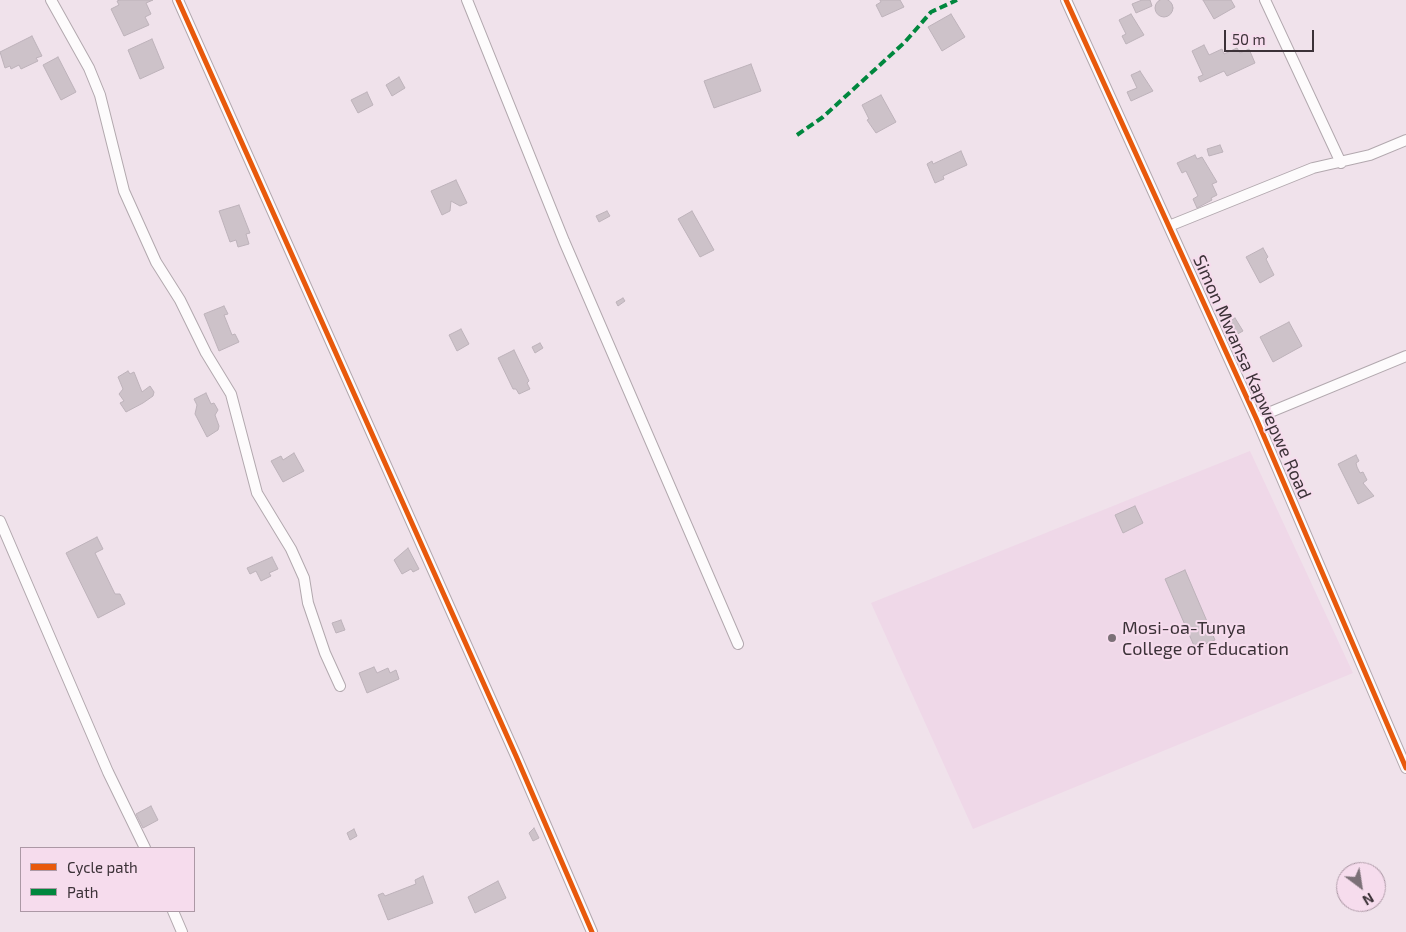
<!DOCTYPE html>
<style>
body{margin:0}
#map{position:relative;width:1406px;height:932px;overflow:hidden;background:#f0e2eb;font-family:"Exo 2",sans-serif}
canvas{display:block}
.legend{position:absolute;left:20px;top:847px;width:175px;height:65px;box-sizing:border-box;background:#f6dced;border:1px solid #ac98a5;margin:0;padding:6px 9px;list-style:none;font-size:15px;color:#3c3238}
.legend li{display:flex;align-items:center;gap:10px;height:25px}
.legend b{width:25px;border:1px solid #ac98a5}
.north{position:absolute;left:1336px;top:862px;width:50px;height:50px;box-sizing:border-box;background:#f6dced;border:1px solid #ac98a5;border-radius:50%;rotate:149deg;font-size:14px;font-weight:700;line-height:20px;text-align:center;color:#3c3238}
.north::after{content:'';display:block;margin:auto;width:18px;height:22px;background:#7b7077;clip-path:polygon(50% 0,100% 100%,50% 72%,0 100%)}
.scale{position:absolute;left:1224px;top:30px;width:90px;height:22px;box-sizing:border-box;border:2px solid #3c3238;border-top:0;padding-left:6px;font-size:15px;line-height:18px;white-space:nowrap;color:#3c3238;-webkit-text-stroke:4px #f6dced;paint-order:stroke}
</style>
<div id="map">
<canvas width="1406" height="932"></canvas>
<ul class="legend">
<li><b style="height:6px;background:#e8590c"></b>Cycle path</li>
<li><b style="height:6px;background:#00873e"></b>Path</li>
</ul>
<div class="north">N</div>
<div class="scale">50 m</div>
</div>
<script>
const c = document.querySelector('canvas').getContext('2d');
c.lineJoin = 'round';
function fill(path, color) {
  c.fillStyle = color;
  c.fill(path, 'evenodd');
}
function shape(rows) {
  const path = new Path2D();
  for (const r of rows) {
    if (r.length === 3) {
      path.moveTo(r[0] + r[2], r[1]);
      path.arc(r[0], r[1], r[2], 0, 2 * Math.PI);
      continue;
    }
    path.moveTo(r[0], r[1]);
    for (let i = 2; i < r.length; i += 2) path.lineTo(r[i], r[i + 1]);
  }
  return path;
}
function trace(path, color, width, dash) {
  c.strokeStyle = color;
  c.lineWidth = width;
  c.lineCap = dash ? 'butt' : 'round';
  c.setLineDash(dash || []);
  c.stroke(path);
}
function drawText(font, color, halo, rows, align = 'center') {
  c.font = font + ' "Exo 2",sans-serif';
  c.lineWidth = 4;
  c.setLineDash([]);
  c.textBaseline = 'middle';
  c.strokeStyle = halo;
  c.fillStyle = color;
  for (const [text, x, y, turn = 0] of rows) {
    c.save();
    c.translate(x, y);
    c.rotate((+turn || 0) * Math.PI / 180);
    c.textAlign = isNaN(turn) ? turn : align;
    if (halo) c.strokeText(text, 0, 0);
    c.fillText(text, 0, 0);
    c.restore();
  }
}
fill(shape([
 [1250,451,1353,673,973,829,871,603]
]), '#efd8e8');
const building = shape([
 [1164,8,9],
 [120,0,153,0,146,3,151,14,145,17,149,25,124,36,111,9,119,5,117,1,120,0],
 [880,0,900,0,904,7,882,17,876,5,881,2,880,0],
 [1142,0,1150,0,1152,6,1136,13,1132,4,1142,0],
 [1203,0,1231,0,1235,7,1214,19,1203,0],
 [951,14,965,37,942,51,928,27,951,14],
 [1131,14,1144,35,1126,44,1122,36,1126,34,1119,20,1131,14],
 [32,36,42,56,36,58,38,61,21,69,19,65,11,69,10,66,5,68,0,52,32,36],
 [152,39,164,68,140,79,128,50,152,39],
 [1204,45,1209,55,1222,49,1224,54,1237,48,1240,53,1249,49,1255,63,1227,76,1224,71,1200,82,1198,77,1203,75,1192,51,1204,45],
 [58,57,76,92,61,100,43,65,58,57],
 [751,64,761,91,714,108,704,81,751,64],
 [1140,71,1153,91,1131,101,1127,92,1137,88,1131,75,1140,71],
 [399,77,405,88,392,96,386,85,399,77],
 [367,92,373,105,358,113,351,100,367,92],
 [881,95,896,122,876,133,867,120,869,119,862,105,881,95],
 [1220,145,1223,152,1209,156,1207,149,1220,145],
 [961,151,967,165,943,176,944,179,935,183,927,164,932,161,933,164,961,151],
 [1195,155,1197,159,1202,157,1217,182,1212,184,1217,195,1211,198,1212,200,1197,208,1193,199,1198,196,1186,171,1182,173,1177,163,1195,155],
 [456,180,467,203,460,206,451,201,450,211,442,215,431,191,456,180],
 [239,205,250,233,246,234,249,244,238,247,236,240,230,242,219,211,239,205],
 [607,211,610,216,599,222,596,216,607,211],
 [692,211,714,250,700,257,678,219,692,211],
 [1263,248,1268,257,1266,259,1274,275,1260,283,1246,257,1263,248],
 [623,298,625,301,618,306,616,302,623,298],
 [224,306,228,314,224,315,232,335,235,334,239,342,219,351,204,314,224,306],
 [1235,318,1243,331,1232,337,1224,325,1235,318],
 [1289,322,1302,346,1273,362,1260,337,1289,322],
 [461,329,469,344,457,351,449,335,461,329],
 [540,343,543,348,535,353,532,347,540,343],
 [514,350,529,381,527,383,530,389,519,394,516,389,513,389,498,358,514,350],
 [128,371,130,374,134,372,142,392,150,386,154,392,153,396,143,403,126,412,120,403,124,401,119,394,123,389,118,377,128,371],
 [206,393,211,404,214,403,218,410,215,415,219,426,218,430,207,437,195,414,197,405,194,399,206,393],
 [294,453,304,471,283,482,271,461,281,456,283,460,294,453],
 [1356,455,1359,461,1356,463,1357,467,1360,473,1363,472,1367,480,1363,483,1374,496,1358,504,1338,464,1356,455],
 [1135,506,1143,523,1123,533,1115,515,1135,506],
 [97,537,103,549,95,553,115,594,120,594,125,604,98,618,66,553,97,537],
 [408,548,419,569,413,572,411,569,402,574,394,560,408,548],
 [272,557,278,569,269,573,271,576,261,581,256,571,250,574,247,568,272,557],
 [1185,570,1215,640,1195,648,1165,579,1185,570],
 [341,620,345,630,336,633,332,623,341,620],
 [374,667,377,673,388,668,390,673,396,670,399,679,367,693,359,673,374,667],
 [151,806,158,820,143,828,136,814,151,806],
 [534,828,539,838,533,841,529,833,534,828],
 [354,829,357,836,350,840,347,833,354,829],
 [423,876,433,903,388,920,378,895,383,893,385,896,416,884,415,880,423,876],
 [498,881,506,898,475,913,468,897,498,881]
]);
fill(building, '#cdc2c9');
trace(building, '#bdb2ba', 1);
const minor = shape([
 [51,0,89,68,100,95,124,191,156,262,180,300,206,353,231,394,257,493,291,549,304,578,308,603,325,653,340,686],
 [178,0,516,756,592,932],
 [467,0,564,241,738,644],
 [1066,0,1256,418,1406,768],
 [1265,0,1341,163],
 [1169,226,1313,168,1370,155,1406,140],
 [1256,418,1406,356],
 [0,521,108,772,145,848],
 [173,911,182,932]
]);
trace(minor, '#b2a8ae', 12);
trace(minor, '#fdfbfc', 10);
trace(shape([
 [797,135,823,117,905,42,931,12,957,0]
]), '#00873e', 4, [8, 4]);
trace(shape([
 [178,0,516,756,592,932],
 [1066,0,1256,418,1406,768]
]), '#e8590c', 5);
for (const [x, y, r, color] of [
 [1112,638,5,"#7b7077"]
]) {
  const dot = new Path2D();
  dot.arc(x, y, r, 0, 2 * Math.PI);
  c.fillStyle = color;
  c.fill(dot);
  trace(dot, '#f6dced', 2);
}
drawText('18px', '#3c3238', '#f6dced', [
 ["Simon Mwansa Kapwepwe Road",1252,377,66]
]);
drawText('18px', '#3c3238', '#f6dced', [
 ["Mosi-oa-Tunya",1122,628],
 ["College of Education",1122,649]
], 'left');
</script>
